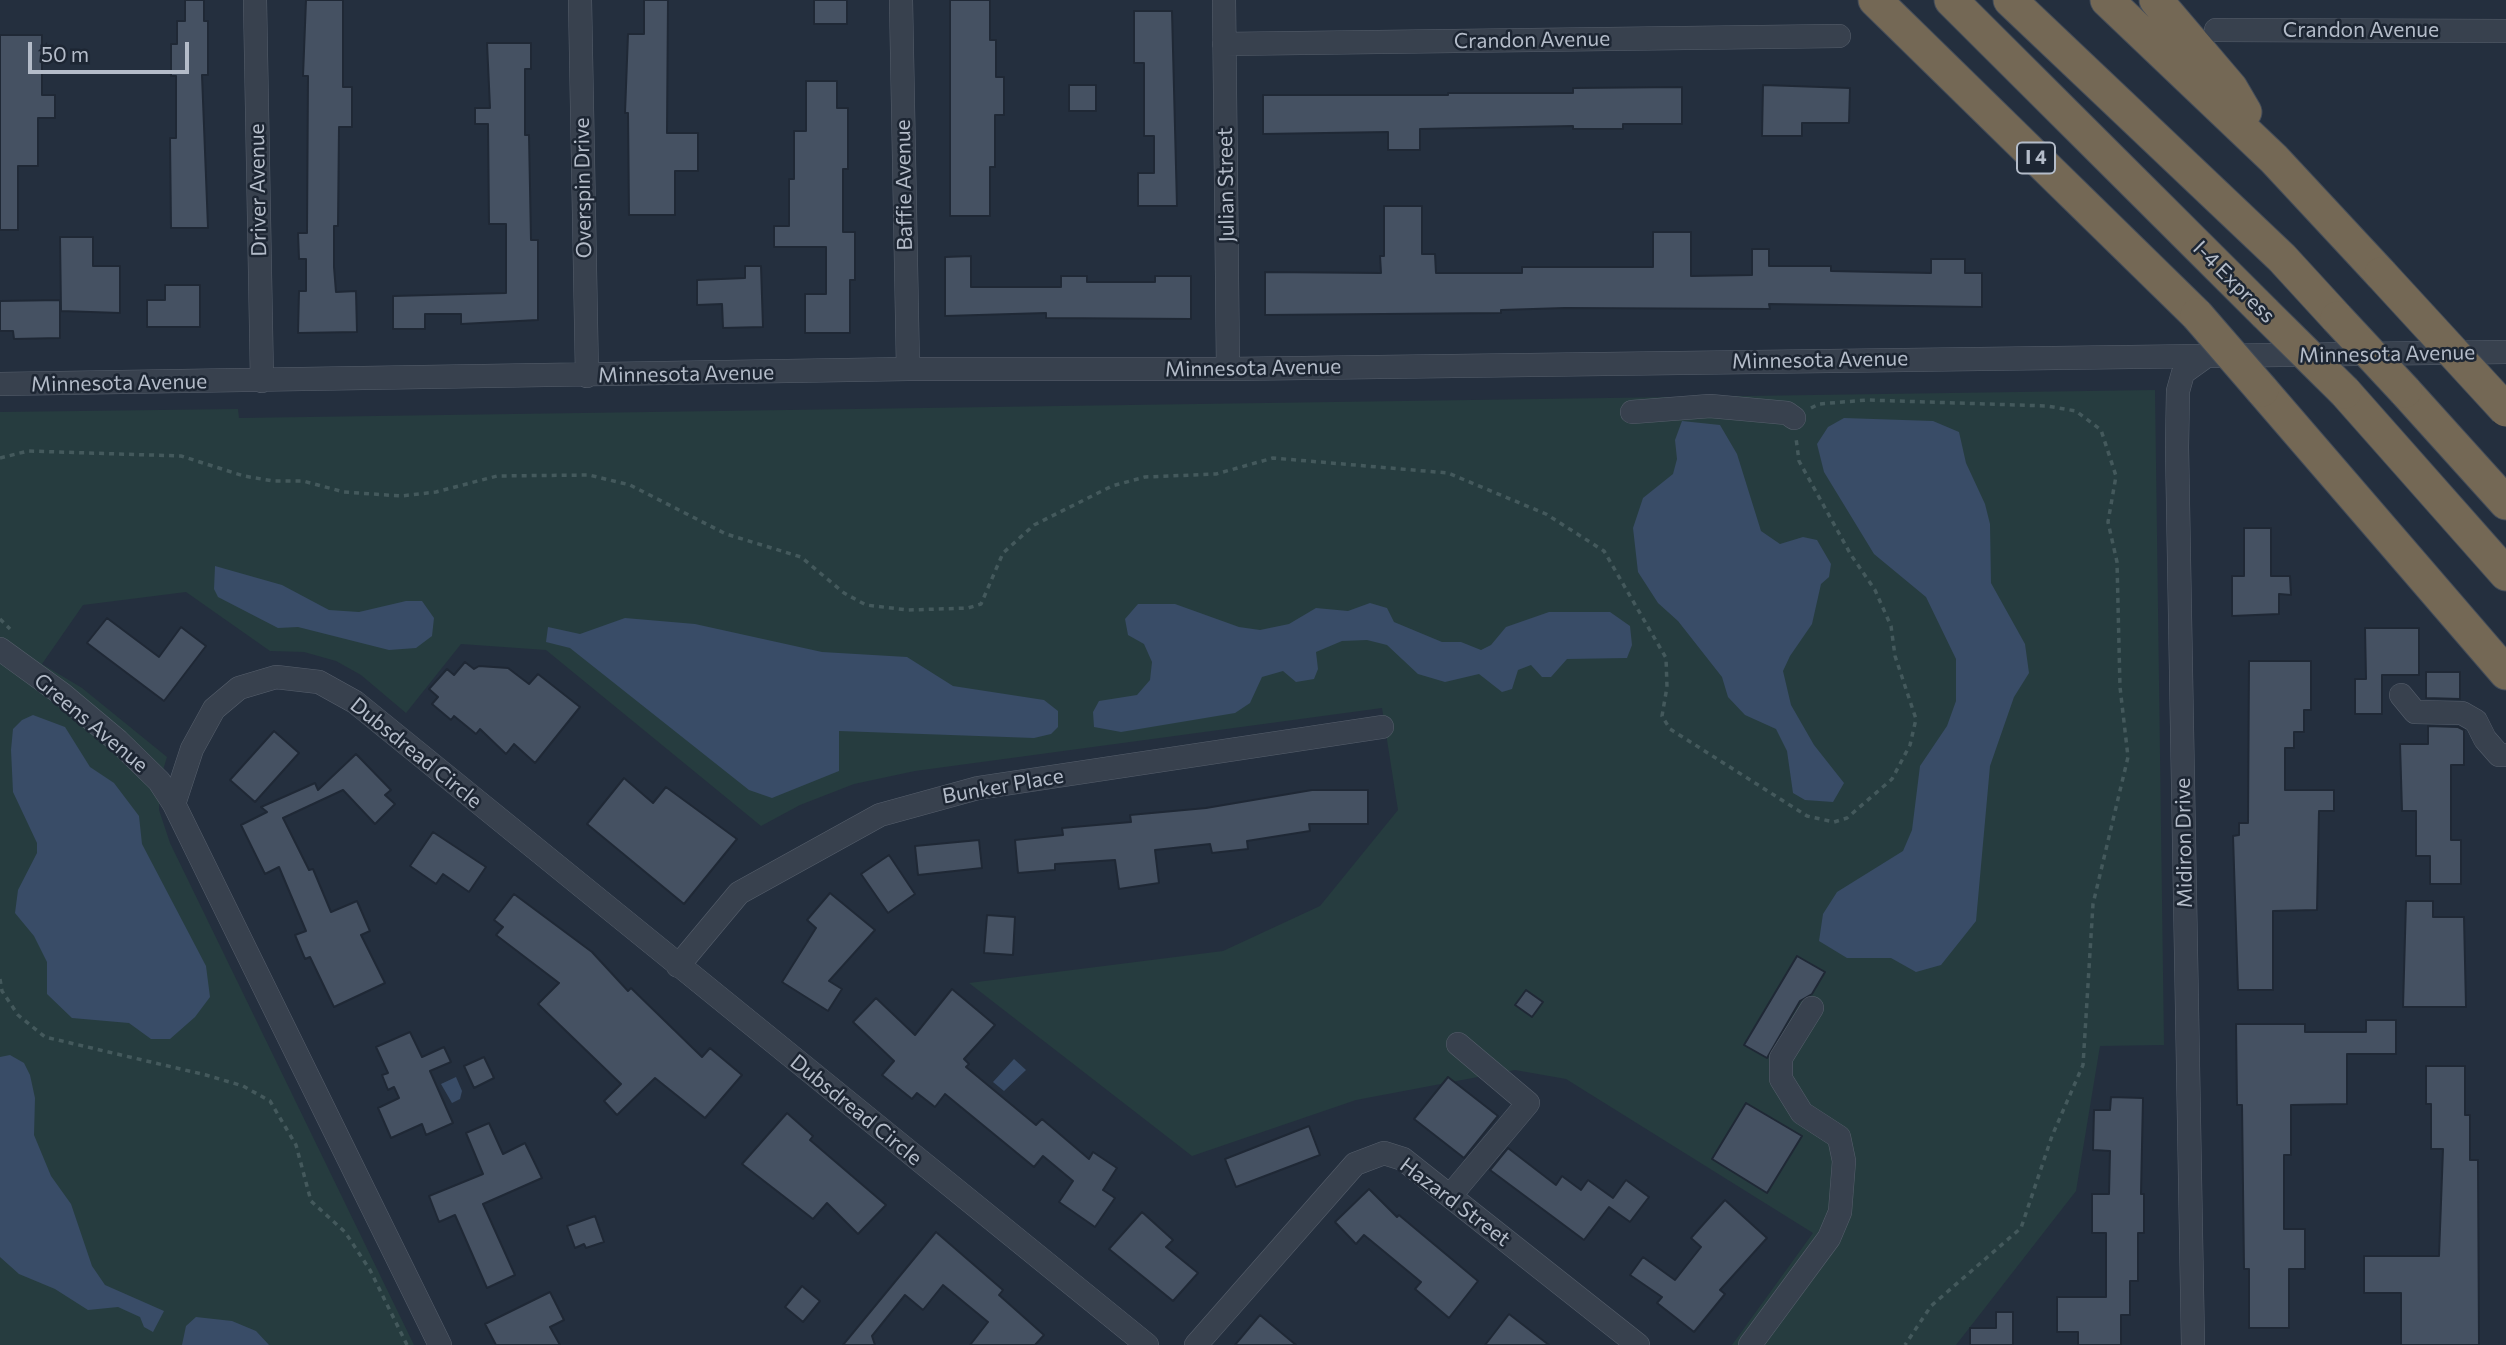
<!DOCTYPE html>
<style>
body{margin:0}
#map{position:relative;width:2506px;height:1345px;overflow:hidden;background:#242f3e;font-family:Commissioner,sans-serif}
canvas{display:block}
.scale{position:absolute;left:28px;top:42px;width:161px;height:32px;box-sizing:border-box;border:4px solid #b4bcc9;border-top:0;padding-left:9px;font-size:21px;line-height:24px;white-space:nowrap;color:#b4bcc9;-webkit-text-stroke:5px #1d2633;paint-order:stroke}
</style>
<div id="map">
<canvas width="2506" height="1345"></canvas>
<div class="scale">50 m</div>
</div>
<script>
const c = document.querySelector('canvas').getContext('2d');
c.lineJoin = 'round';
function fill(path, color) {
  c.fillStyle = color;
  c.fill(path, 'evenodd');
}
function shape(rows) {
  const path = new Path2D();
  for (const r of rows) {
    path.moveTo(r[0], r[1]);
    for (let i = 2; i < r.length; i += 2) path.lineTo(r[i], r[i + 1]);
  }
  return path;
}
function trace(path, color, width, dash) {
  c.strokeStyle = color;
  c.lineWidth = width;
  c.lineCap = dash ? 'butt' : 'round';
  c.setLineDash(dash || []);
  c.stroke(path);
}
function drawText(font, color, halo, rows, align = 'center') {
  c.font = font + ' Commissioner,sans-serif';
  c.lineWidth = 5;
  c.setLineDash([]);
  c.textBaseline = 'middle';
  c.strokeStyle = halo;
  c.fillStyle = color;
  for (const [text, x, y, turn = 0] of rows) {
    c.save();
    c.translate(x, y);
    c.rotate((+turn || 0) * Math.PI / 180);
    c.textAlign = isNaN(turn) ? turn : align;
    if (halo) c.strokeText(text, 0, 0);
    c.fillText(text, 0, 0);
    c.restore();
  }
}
fill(shape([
 [2155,390,2164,1045,2100,1046,2076,1191,1956,1345,1732,1345,1813,1233,1566,1079,1515,1070,1356,1100,1192,1156,969,983,1223,951,1320,906,1398,810,1382,708,915,771,854,784,800,805,761,826,546,650,461,644,406,713,361,675,336,661,304,652,270,651,186,592,83,605,42,664,82,688,167,757,160,780,159,810,170,843,414,1345,0,1345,0,412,238,409,239,418]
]), '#263c3f');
fill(shape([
 [1844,418,1933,421,1959,432,1966,463,1985,504,1990,524,1991,583,2025,644,2029,673,2014,697,1990,766,1976,921,1941,965,1916,972,1891,958,1847,958,1819,941,1823,914,1837,892,1903,851,1912,830,1920,766,1947,726,1956,701,1956,659,1926,597,1874,554,1824,472,1817,444,1828,427],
 [1682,421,1720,425,1737,454,1761,531,1780,544,1803,537,1817,540,1831,564,1829,577,1821,584,1812,624,1790,656,1783,671,1791,705,1814,745,1844,783,1833,802,1805,800,1793,793,1787,751,1776,729,1745,715,1728,697,1722,677,1678,621,1658,603,1638,572,1633,528,1643,498,1673,474,1677,459,1675,440],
 [215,566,282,585,329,610,359,612,406,601,422,601,434,618,432,636,416,648,389,650,298,627,278,628,218,597,214,589],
 [1370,603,1387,608,1394,622,1442,642,1461,642,1481,650,1491,645,1506,627,1549,612,1610,612,1630,626,1632,645,1627,658,1567,659,1551,677,1542,677,1531,665,1518,670,1512,689,1502,692,1479,674,1445,682,1418,674,1387,645,1367,640,1342,641,1316,652,1318,669,1314,679,1296,682,1283,671,1262,677,1250,703,1235,713,1121,732,1094,727,1093,712,1099,701,1137,695,1150,680,1152,662,1144,644,1128,635,1125,619,1138,604,1175,604,1239,627,1260,630,1289,624,1316,608,1348,611],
 [625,618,695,624,822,652,907,657,953,686,1044,700,1058,711,1058,727,1051,734,1034,738,839,731,839,771,772,798,749,790,570,648,546,642,548,627,580,634],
 [33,715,65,727,90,767,114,783,139,816,142,844,206,966,210,997,195,1017,170,1039,151,1039,129,1023,72,1018,47,994,47,962,34,936,15,913,18,890,37,853,37,843,13,792,11,750,13,729,22,720],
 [10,1055,24,1063,30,1075,35,1098,34,1135,51,1176,71,1204,92,1266,105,1285,164,1311,153,1332,144,1327,140,1317,118,1307,88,1310,55,1289,19,1274,0,1257,0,1057],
 [1014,1059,1026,1070,1004,1091,993,1082],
 [456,1077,462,1091,460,1099,452,1103,441,1084],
 [196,1317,232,1321,256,1331,269,1345,182,1345,186,1326]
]), '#394c67');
const building = shape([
 [185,0,204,0,204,21,208,21,208,75,202,75,208,228,171,228,170,138,176,138,176,76,171,76,171,44,177,44,177,21,185,21,185,0],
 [306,0,343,0,343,87,352,87,352,127,339,127,338,226,334,226,334,267,336,292,356,291,357,332,298,333,299,291,306,291,306,259,299,259,298,233,307,233,308,76,303,76,306,0],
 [644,0,668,0,667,133,698,133,698,171,675,171,675,215,629,215,628,113,625,113,628,34,644,34,644,0],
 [814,0,847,0,847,24,814,24,814,0],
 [950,0,990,0,990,40,996,40,996,77,1004,77,1004,115,995,115,995,167,990,167,990,216,950,216,950,0],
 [1134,11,1172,11,1177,206,1138,206,1138,173,1154,173,1154,136,1144,136,1144,63,1134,63,1134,11],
 [0,35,42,35,42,95,55,95,55,118,38,118,38,166,18,166,18,230,0,230,0,35],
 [487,43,531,43,531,69,525,69,525,135,529,135,531,240,538,240,538,320,461,324,461,314,425,314,425,329,393,329,393,296,506,293,506,224,489,224,488,124,475,124,475,108,490,108,487,43],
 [806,81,837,81,837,108,848,108,848,169,843,169,843,232,855,232,855,280,850,280,850,333,805,333,805,294,826,294,826,247,774,247,774,226,789,226,789,179,794,179,794,131,806,131,806,81],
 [1069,85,1096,85,1096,111,1069,111,1069,85],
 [1763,85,1850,88,1849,123,1802,123,1802,136,1762,136,1763,85],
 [1682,87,1682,124,1623,124,1623,129,1573,129,1573,126,1420,129,1420,150,1388,150,1388,132,1263,134,1263,95,1448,95,1448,93,1573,93,1573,88,1682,87],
 [1384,206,1422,206,1422,254,1435,254,1436,273,1522,273,1522,267,1653,267,1653,232,1691,232,1691,276,1752,275,1752,249,1769,249,1769,266,1831,266,1831,271,1931,273,1931,259,1965,259,1965,273,1982,273,1982,307,1769,304,1770,309,1565,308,1501,310,1501,313,1265,315,1265,272,1381,273,1380,256,1384,256,1384,206],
 [60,237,93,237,93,266,120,266,120,313,61,311,60,237],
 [971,256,971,287,1061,287,1061,276,1087,276,1087,282,1155,282,1155,276,1191,276,1191,319,1046,318,1046,313,945,316,945,257,971,256],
 [745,266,761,266,763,327,723,328,722,304,697,305,697,280,745,278,745,266],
 [165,285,200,285,200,327,147,327,147,300,165,300,165,285],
 [60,300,60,338,14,339,13,331,0,331,0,301,60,300],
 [2244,528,2271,528,2271,576,2290,576,2291,595,2279,594,2279,614,2232,616,2232,576,2244,576,2244,528],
 [107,618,159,657,181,627,206,646,164,701,87,643,107,618],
 [2365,628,2419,628,2419,675,2382,675,2382,714,2355,714,2355,679,2366,679,2365,628],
 [2249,661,2311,661,2311,710,2304,710,2304,732,2294,732,2294,748,2285,748,2285,790,2334,790,2334,811,2319,811,2317,910,2273,911,2273,990,2238,990,2233,836,2239,835,2239,823,2248,823,2249,661],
 [465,662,474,669,479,666,508,668,529,684,538,674,580,707,535,763,514,744,506,754,480,729,476,734,454,716,451,720,432,704,438,697,429,689,447,669,454,675,465,662],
 [2426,672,2460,672,2460,699,2426,698,2426,672],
 [2428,726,2458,727,2464,730,2464,765,2451,765,2451,840,2461,840,2461,884,2430,884,2430,856,2416,856,2416,811,2402,811,2400,744,2428,744,2428,726],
 [274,731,299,753,255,802,230,780,274,731],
 [356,754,391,790,385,795,395,804,375,824,343,790,283,818,309,870,313,869,331,912,357,901,370,931,361,935,385,983,334,1007,310,957,305,959,295,935,306,931,279,867,265,874,241,825,267,812,261,807,315,783,318,790,356,754],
 [624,778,653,803,666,787,737,839,684,904,587,824,624,778],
 [1312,790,1368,790,1368,824,1309,824,1310,831,1247,841,1248,849,1212,853,1210,844,1155,850,1159,883,1119,889,1115,860,1055,864,1055,870,1018,873,1015,840,1063,835,1062,828,1131,822,1130,815,1206,808,1312,790],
 [433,832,486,867,469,892,443,874,436,884,410,866,433,832],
 [979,840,982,868,918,875,915,846,979,840],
 [889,855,915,894,888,913,861,874,889,855],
 [830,893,875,930,829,981,842,989,828,1011,782,982,816,928,807,920,830,893],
 [514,894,592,952,628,991,631,988,702,1057,710,1048,742,1075,705,1118,655,1078,617,1115,604,1101,621,1084,538,1004,559,983,496,935,503,927,494,920,514,894],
 [2406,901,2433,901,2433,917,2464,917,2466,1007,2403,1007,2406,901],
 [987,915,1015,917,1013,955,984,953,987,915],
 [1797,956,1825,972,1812,994,1800,1001,1767,1058,1744,1045,1797,956],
 [952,989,995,1025,964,1059,969,1064,966,1067,1036,1125,1042,1119,1089,1159,1093,1152,1117,1168,1103,1190,1115,1198,1095,1227,1059,1202,1073,1181,1043,1156,1034,1167,945,1094,935,1107,917,1093,912,1099,882,1075,894,1061,853,1022,876,998,915,1035,952,989],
 [1526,990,1543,1002,1532,1017,1515,1005,1526,990],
 [2366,1020,2396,1020,2396,1054,2347,1054,2347,1104,2291,1105,2291,1155,2284,1155,2284,1229,2305,1229,2305,1269,2289,1269,2289,1328,2249,1328,2249,1269,2244,1269,2242,1105,2237,1105,2236,1024,2305,1024,2305,1032,2366,1032,2366,1020],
 [410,1032,422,1057,444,1047,451,1062,430,1071,453,1123,426,1135,422,1124,391,1138,378,1108,399,1098,394,1087,388,1090,382,1075,388,1073,376,1047,410,1032],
 [484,1057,494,1078,474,1088,464,1066,484,1057],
 [2426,1066,2465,1066,2465,1115,2470,1115,2470,1160,2478,1160,2479,1345,2401,1345,2401,1293,2364,1293,2364,1256,2439,1256,2443,1149,2431,1149,2431,1104,2426,1104,2426,1066],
 [1448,1077,1498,1116,1464,1158,1414,1119,1448,1077],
 [2111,1097,2143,1098,2141,1194,2144,1194,2144,1233,2138,1233,2138,1281,2130,1281,2130,1315,2121,1315,2121,1345,2078,1345,2078,1332,2057,1332,2057,1297,2106,1297,2106,1233,2092,1233,2092,1194,2109,1194,2110,1151,2093,1150,2094,1110,2110,1110,2111,1097],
 [1746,1103,1802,1136,1767,1193,1712,1159,1746,1103],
 [787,1113,813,1136,810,1140,886,1205,858,1234,827,1203,813,1219,742,1164,787,1113],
 [489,1123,503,1154,525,1143,542,1178,483,1204,515,1275,487,1288,455,1215,439,1222,429,1196,483,1174,466,1133,489,1123],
 [1309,1126,1320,1155,1236,1187,1225,1159,1309,1126],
 [1508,1148,1556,1185,1562,1176,1581,1190,1588,1180,1613,1198,1626,1180,1649,1197,1630,1222,1609,1207,1584,1240,1490,1170,1508,1148],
 [1369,1189,1397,1217,1399,1215,1478,1281,1449,1318,1415,1289,1421,1282,1364,1235,1356,1244,1335,1222,1369,1189],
 [1725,1200,1767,1238,1720,1290,1725,1294,1694,1332,1657,1303,1662,1297,1630,1275,1643,1257,1675,1280,1701,1247,1691,1238,1725,1200],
 [1142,1212,1173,1240,1166,1247,1198,1273,1173,1301,1109,1249,1142,1212],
 [595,1216,604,1242,586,1248,584,1244,575,1248,567,1226,595,1216],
 [936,1232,1003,1290,999,1295,1044,1335,1035,1345,970,1345,988,1322,943,1285,923,1310,905,1295,872,1336,875,1345,843,1345,936,1232],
 [802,1286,820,1301,803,1322,785,1307,802,1286],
 [550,1292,564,1320,550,1327,560,1345,496,1345,485,1324,550,1292],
 [1996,1312,2013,1312,2013,1345,1970,1345,1970,1328,1996,1328,1996,1312],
 [1509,1314,1549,1345,1485,1345,1509,1314],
 [1260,1315,1296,1345,1235,1345,1260,1315]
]);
fill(building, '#455162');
trace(building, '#1f2835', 2);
const minor = shape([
 [255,0,262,381],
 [580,0,587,376],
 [901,0,908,369],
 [1224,0,1228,369],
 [2216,30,2506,31],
 [1224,44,1839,36],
 [0,384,908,369,1228,369,2506,352],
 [1632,412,1710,406,1787,413,1794,418],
 [0,649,62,694,118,741,159,781,174,804,440,1345],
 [2401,695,2415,712,2462,713,2476,721,2485,739,2499,755,2506,755],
 [174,804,192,749,214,709,239,688,276,677,319,682,355,702,1147,1345],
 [678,966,739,893,880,815,978,788,1382,727],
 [1450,1196,1528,1103,1458,1044],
 [1196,1345,1355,1164,1384,1153,1403,1159,1638,1345],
 [1750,1345,1829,1238,1840,1212,1844,1161,1839,1137,1802,1113,1781,1079,1781,1058,1812,1008],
 [2193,1345,2177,447,2178,391,2183,373,2208,355]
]);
const highway = shape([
 [1875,0,2197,315],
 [1951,0,2265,313],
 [2010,0,2282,258,2337,318],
 [2107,0,2274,159,2381,274],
 [2156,0,2231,88,2245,112],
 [2262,390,2506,673],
 [2405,391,2506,503],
 [2345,392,2506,574]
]);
trace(minor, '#565f6c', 24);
trace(highway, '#434c59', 35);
trace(shape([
 [1811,408,1819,404,1867,400,2047,406,2076,411,2101,430,2116,476,2108,522,2117,562,2120,687,2128,757,2093,904,2083,1065,2052,1136,2021,1228,1931,1306,1905,1345],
 [0,458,28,451,181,456,244,476,273,481,303,481,344,492,401,496,436,492,497,476,589,475,630,485,726,534,801,557,844,593,866,605,908,610,968,608,981,604,1003,553,1034,525,1112,486,1145,477,1216,474,1273,458,1448,473,1546,514,1604,551,1666,658,1667,687,1662,716,1670,729,1807,816,1834,822,1847,818,1892,779,1910,745,1916,719,1895,656,1891,626,1875,590,1851,555,1799,461,1796,438],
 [0,619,10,629],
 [0,979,2,991,18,1015,45,1037,206,1075,243,1086,270,1101,296,1145,311,1201,345,1232,370,1270,407,1345]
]), '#44595c', 3.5, [5, 5]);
trace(minor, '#38414e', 23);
trace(highway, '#746855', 33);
const highwayBridge = shape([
 [2381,274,2506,410],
 [2265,313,2345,392],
 [2197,315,2262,390],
 [2337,318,2405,391]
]);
trace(highwayBridge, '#434c59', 35, []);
trace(highwayBridge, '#746855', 33);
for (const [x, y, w] of [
 [2036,158,38]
]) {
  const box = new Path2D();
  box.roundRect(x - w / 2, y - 15.5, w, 31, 5);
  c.fillStyle = '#1d2633';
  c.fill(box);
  trace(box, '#b4bcc9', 2);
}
drawText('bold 19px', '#b4bcc9', null, [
 ["I 4",2036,158]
]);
drawText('21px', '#b4bcc9', '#1d2633', [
 ["Crandon Avenue",2361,30],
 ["Crandon Avenue",1532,40,-1],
 ["Baffie Avenue",904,185,-91],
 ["Julian Street",1226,185,-91],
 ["Overspin Drive",583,188,-91],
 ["Driver Avenue",258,190,-91],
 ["I-4 Express",2234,282,45],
 ["Minnesota Avenue",2387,354,-1],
 ["Minnesota Avenue",1820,360,-1],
 ["Minnesota Avenue",1253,368,-1],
 ["Minnesota Avenue",686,374,-1],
 ["Minnesota Avenue",119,383,-1],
 ["Greens Avenue",91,723,40],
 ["Dubsdread Circle",416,753,39],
 ["Bunker Place",1003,786,-10],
 ["Midiron Drive",2184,843,-91],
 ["Dubsdread Circle",856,1110,39],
 ["Hazard Street",1455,1202,37]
]);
</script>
